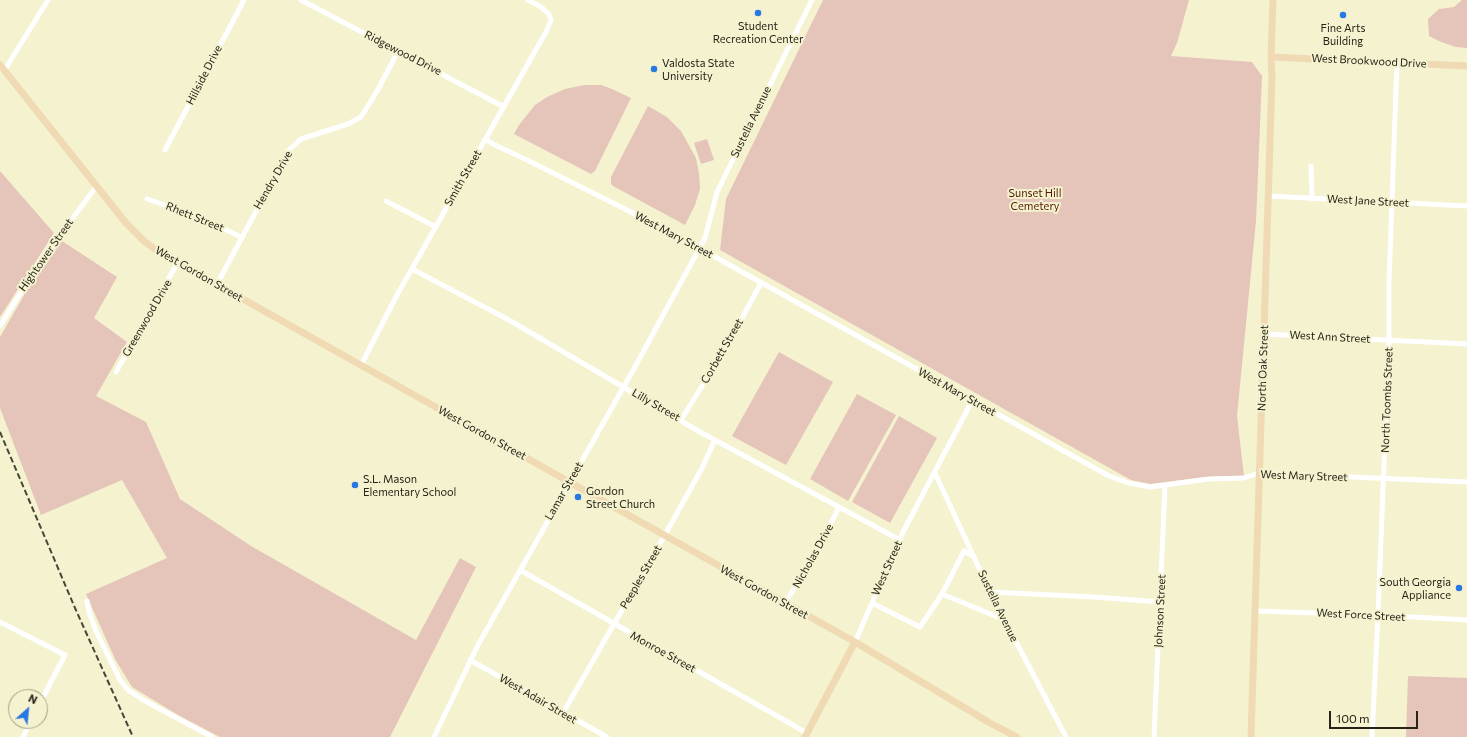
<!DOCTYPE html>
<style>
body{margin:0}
#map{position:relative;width:1467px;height:737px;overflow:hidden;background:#f5f2d0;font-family:Commissioner,sans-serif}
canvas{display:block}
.north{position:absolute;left:8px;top:689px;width:40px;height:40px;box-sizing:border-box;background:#f5f2d0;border:1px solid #a2a086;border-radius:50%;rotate:27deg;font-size:11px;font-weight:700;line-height:16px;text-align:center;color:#262418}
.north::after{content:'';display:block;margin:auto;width:14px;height:18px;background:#2878e3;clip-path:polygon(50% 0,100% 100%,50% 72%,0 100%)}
.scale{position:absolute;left:1329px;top:711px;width:89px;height:18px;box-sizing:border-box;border:2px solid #262418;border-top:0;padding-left:5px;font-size:12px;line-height:14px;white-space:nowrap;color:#262418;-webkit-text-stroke:3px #f5f2d0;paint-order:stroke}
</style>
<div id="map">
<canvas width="1467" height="737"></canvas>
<div class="north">N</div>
<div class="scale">100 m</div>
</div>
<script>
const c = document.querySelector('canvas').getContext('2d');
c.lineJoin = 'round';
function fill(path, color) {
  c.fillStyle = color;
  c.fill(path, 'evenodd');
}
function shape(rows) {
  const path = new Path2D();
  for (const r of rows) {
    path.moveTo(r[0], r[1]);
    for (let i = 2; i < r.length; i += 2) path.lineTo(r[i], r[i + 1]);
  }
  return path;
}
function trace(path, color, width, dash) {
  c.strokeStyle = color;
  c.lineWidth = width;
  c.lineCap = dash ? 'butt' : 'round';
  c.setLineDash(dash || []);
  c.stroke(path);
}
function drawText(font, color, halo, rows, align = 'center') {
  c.font = font + ' Commissioner,sans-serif';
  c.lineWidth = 4;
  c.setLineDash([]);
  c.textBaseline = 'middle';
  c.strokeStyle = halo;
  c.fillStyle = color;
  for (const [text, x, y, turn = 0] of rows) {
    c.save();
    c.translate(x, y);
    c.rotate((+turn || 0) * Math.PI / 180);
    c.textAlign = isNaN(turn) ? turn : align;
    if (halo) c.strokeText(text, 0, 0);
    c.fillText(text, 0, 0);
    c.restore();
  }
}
fill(shape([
 [823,0,1189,0,1177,43,1171,56,1252,62,1262,76,1256,221,1237,416,1244,476,1205,477,1150,484,1131,480,720,250,726,199],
 [1462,0,1467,0,1467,48,1456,47,1441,42,1429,36,1428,19,1439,9,1454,7],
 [584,85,601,85,612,89,631,98,595,171,591,174,514,134,519,125,535,105,547,97,565,89],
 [648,106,667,117,681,131,696,158,699,173,700,189,695,205,685,225,613,186,611,184,611,177],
 [707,139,714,160,701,164,694,143],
 [0,171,54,233,0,317],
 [62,241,117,277,94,318,127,342,96,396,146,422,180,499,251,546,416,640,460,558,476,567,390,737,220,737,178,715,132,687,115,659,86,594,167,558,122,480,41,515,0,408,0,337,27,290],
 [779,352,833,382,786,465,732,436],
 [857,394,896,415,848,501,810,479],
 [899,416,937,438,890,523,852,502],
 [1408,676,1467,678,1467,737,1406,737]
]), '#e5c4b9');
trace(shape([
 [301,0,504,107],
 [4,71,48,0],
 [486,139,493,144,529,161,625,209,699,248,1109,476,1129,483,1150,487,1209,479,1244,478,1259,473,1467,482],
 [165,150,244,0],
 [1311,166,1312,199],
 [1268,196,1467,206],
 [147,199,195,215,241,237],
 [386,201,436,227],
 [412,269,509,320,700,432,900,540],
 [217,284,289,150,301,139,348,124,361,117,376,93,395,57,397,50],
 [0,326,39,263,96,187],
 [1264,334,1467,344],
 [361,365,397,295,546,32,551,20,549,14,541,7,528,0],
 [116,372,178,262],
 [681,420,728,344,761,283],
 [935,473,990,592,1066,737],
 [520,570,807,733],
 [990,592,1094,597,1160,602],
 [942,594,1005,620],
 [87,601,89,612,96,631,120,680,128,690,145,701,212,737],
 [872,603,920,627,942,594,964,551,973,556],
 [785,604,824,537,839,507],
 [1255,611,1378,615,1467,620],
 [0,622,65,655,40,703],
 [855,642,903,532,972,401],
 [470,660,607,737],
 [563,713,665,535,702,468,715,440],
 [23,737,31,721],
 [434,737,478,645,636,365,705,238,717,192,812,0],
 [1154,737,1165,485],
 [1372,737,1378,615,1389,340,1389,282,1397,62]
]), '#fff', 5);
trace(shape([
 [1271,57,1467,66],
 [0,65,126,223,144,241,159,252,855,642,990,723,1017,737],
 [805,737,855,642],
 [1251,737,1272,78,1271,57,1273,0]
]), '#efdab4', 7);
trace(shape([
 [0,432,75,608,133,737]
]), '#484636', 2, [6, 3]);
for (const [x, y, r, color] of [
 [758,13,4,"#2878e3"],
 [1343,15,4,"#2878e3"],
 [654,69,4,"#2878e3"],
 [355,485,4,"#2878e3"],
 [578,497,4,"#2878e3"],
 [1459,588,4,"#2878e3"]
]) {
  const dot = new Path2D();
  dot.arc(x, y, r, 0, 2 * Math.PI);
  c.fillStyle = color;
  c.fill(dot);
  trace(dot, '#f5f2d0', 1.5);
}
drawText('11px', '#262418', '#f5f2d0', [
 ["Student",758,26,"center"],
 ["Recreation Center",758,39,"center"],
 ["Fine Arts",1343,28,"center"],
 ["Building",1343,41,"center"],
 ["Valdosta State",662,63],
 ["University",662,76],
 ["S.L. Mason",363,479],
 ["Elementary School",363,492],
 ["Gordon",586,491],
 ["Street Church",586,504],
 ["South Georgia",1451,582,"right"],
 ["Appliance",1451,595,"right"]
], 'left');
drawText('11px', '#262418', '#f5f2d0', [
 ["Ridgewood Drive",403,53,27],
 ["West Brookwood Drive",1369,61,3],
 ["Hillside Drive",204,75,-63],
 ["Sustella Avenue",751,122,-64],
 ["Smith Street",463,178,-60],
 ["Hendry Drive",273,180,-60],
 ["West Jane Street",1368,201,3],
 ["Rhett Street",195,217,22],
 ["West Mary Street",674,235,28],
 ["Hightower Street",46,255,-55],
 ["West Gordon Street",199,274,30],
 ["Greenwood Drive",147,318,-60],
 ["West Ann Street",1330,337,3],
 ["Corbett Street",722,351,-60],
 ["North Oak Street",1263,368,-88],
 ["West Mary Street",957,392,29],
 ["North Toombs Street",1387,400,-88],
 ["Lilly Street",656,405,30],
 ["West Gordon Street",482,433,29],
 ["West Mary Street",1304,476,2],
 ["Lamar Street",564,491,-60],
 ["Nicholas Drive",813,556,-61],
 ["West Street",887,568,-66],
 ["Peeples Street",641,577,-60],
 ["West Gordon Street",764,592,29],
 ["Sustella Avenue",998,606,64],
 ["Johnson Street",1160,611,-87],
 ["West Force Street",1361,615,3],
 ["Monroe Street",663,652,29],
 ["West Adair Street",538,699,30]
]);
drawText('11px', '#511700', '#f5f2d0', [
 ["Sunset Hill",1035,193],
 ["Cemetery",1035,206]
]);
</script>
